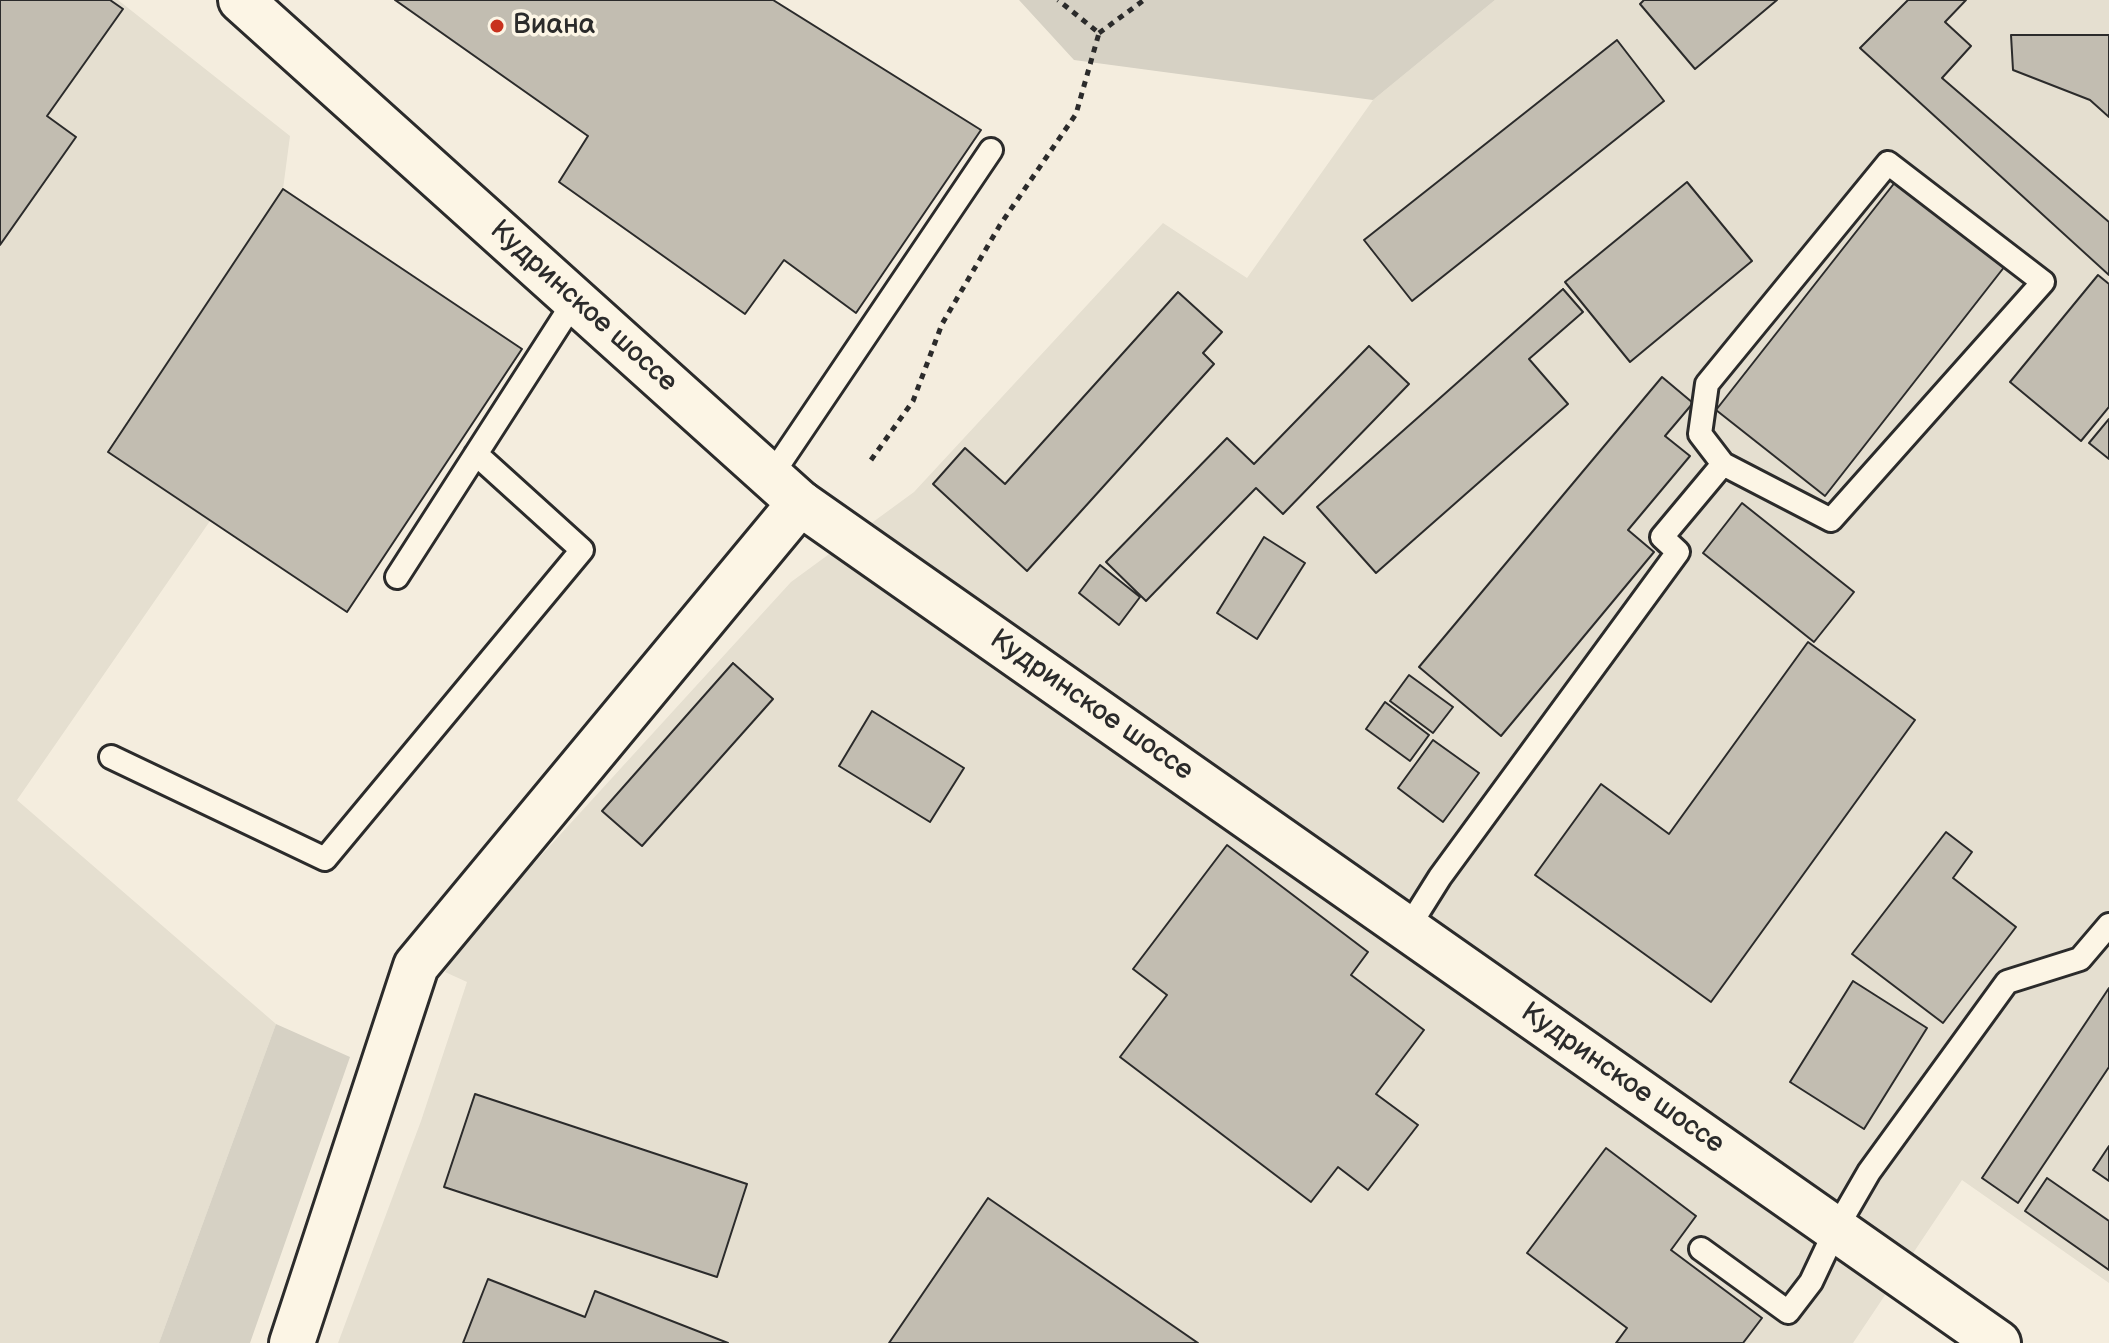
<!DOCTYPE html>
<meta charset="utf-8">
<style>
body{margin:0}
canvas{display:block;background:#f4edde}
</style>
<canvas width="2109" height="1343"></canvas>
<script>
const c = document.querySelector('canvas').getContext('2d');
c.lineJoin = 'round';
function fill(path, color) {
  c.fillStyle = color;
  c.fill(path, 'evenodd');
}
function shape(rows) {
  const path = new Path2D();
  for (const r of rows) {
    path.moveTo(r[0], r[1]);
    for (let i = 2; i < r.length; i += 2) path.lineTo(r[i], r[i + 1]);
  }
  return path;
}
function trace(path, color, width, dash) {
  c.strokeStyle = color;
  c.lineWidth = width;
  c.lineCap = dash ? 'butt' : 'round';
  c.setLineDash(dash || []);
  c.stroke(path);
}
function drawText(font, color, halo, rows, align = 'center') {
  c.font = font + ' "Balsamiq Sans",sans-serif';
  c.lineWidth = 7;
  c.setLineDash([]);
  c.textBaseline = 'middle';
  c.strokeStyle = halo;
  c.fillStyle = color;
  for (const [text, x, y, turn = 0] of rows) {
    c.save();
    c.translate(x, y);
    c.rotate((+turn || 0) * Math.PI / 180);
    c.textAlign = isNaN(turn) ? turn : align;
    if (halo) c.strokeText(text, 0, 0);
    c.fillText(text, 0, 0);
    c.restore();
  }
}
fill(shape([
 [0,0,118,0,290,136,283,189,108,451,210,521,17,800,276,1024,159,1343,0,1343],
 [1495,0,2109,0,2109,1283,1962,1180,1853,1343,338,1343,421,1121,467,982,445,972,463,941,791,582,914,492,1163,223,1247,278,1373,100]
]), '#e5dfd0');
fill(shape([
 [1019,0,1495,0,1373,100,1074,60],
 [276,1024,350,1057,250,1343,159,1343]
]), '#d6d1c4');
const building = shape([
 [0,0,110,0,123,9,47,116,76,137,0,245,0,0],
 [395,0,773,0,981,130,856,313,784,260,745,314,559,182,588,136,395,0],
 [1644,0,1777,0,1695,69,1640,4,1644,0],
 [1908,0,1966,0,1945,22,1971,46,1942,78,2109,222,2109,275,1860,48,1908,0],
 [2011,35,2109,35,2109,117,2090,100,2013,70,2011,35],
 [1617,40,1664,101,1412,301,1364,240,1617,40],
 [1896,181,2005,266,1825,496,1716,410,1896,181],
 [1687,182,1752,261,1630,362,1565,282,1687,182],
 [283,189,522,349,347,612,108,452,283,189],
 [2098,275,2109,284,2109,407,2081,441,2010,382,2098,275],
 [1563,289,1583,312,1529,359,1568,404,1376,573,1317,507,1563,289],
 [1178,292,1222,332,1203,353,1214,364,1027,571,933,484,965,448,1005,484,1178,292],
 [1369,346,1409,384,1283,514,1256,488,1146,601,1106,562,1227,438,1254,464,1369,346],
 [1662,377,1693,403,1665,436,1690,456,1628,530,1654,552,1501,736,1419,667,1662,377],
 [2109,419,2109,459,2089,443,2109,419],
 [1742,503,1854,592,1814,642,1703,553,1742,503],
 [1264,537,1305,563,1257,639,1217,613,1264,537],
 [1100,565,1140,597,1119,625,1079,593,1100,565],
 [1808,642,1915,720,1711,1002,1535,875,1601,784,1669,834,1808,642],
 [733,663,773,699,642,846,602,811,733,663],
 [1409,675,1453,707,1433,733,1390,701,1409,675],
 [1385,702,1429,735,1410,761,1366,729,1385,702],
 [872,711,964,768,930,822,839,766,872,711],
 [1433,740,1479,773,1443,822,1398,788,1433,740],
 [1946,832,1972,852,1953,878,2016,927,1943,1023,1852,954,1946,832],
 [1227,845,1368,952,1351,975,1424,1030,1376,1094,1418,1125,1368,1190,1338,1167,1311,1202,1120,1057,1167,995,1133,969,1227,845],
 [1853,981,1927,1028,1864,1129,1790,1082,1853,981],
 [2109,988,2109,1067,2018,1203,1982,1178,2109,988],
 [475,1094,747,1184,717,1277,444,1187,475,1094],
 [2109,1146,2109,1181,2093,1170,2109,1146],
 [1606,1148,1696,1216,1671,1250,1762,1318,1743,1343,1616,1343,1627,1328,1527,1253,1606,1148],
 [2047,1178,2109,1221,2109,1270,2025,1211,2047,1178],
 [988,1198,1198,1343,889,1343,988,1198],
 [488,1279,585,1317,595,1291,728,1343,463,1343,488,1279]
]);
fill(building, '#c2bdb1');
trace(building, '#2b2b2b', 2);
const service = shape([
 [771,476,991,150],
 [397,577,575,300],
 [111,757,325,859,582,550,476,454],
 [1408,928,1440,877,1678,552,1662,537,1723,464,1831,520,2043,282,1888,163,1707,384,1700,434,1723,464],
 [1701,1249,1788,1312,1811,1282,1836,1229,1869,1172,2007,982,2080,959,2109,925]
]);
const minor = shape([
 [292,1343,416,966,800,503]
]);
const tertiary = shape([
 [241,0,800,503,1998,1343]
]);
trace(service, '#2b2b2b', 28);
trace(minor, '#2b2b2b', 50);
trace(tertiary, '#2b2b2b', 50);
trace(shape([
 [1099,33,1144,0],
 [871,460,913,401,942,324,1000,225,1076,114,1099,33,1058,0]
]), '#2b2b2b', 5, [6, 6]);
trace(service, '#fcf5e5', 22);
trace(minor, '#fcf5e5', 44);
trace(tertiary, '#fcf5e5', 44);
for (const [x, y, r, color] of [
 [497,26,8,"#c8321e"]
]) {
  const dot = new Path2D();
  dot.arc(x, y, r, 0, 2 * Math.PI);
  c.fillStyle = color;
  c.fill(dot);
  trace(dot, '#fcf5e5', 3);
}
drawText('28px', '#2b2b2b', '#fcf5e5', [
 ["Виана",513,26]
], 'left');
drawText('28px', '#2b2b2b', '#fcf5e5', [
 ["Кудринское шоссе",583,307,42],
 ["Кудринское шоссе",1091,706,35],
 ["Кудринское шоссе",1622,1079,35]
]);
</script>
